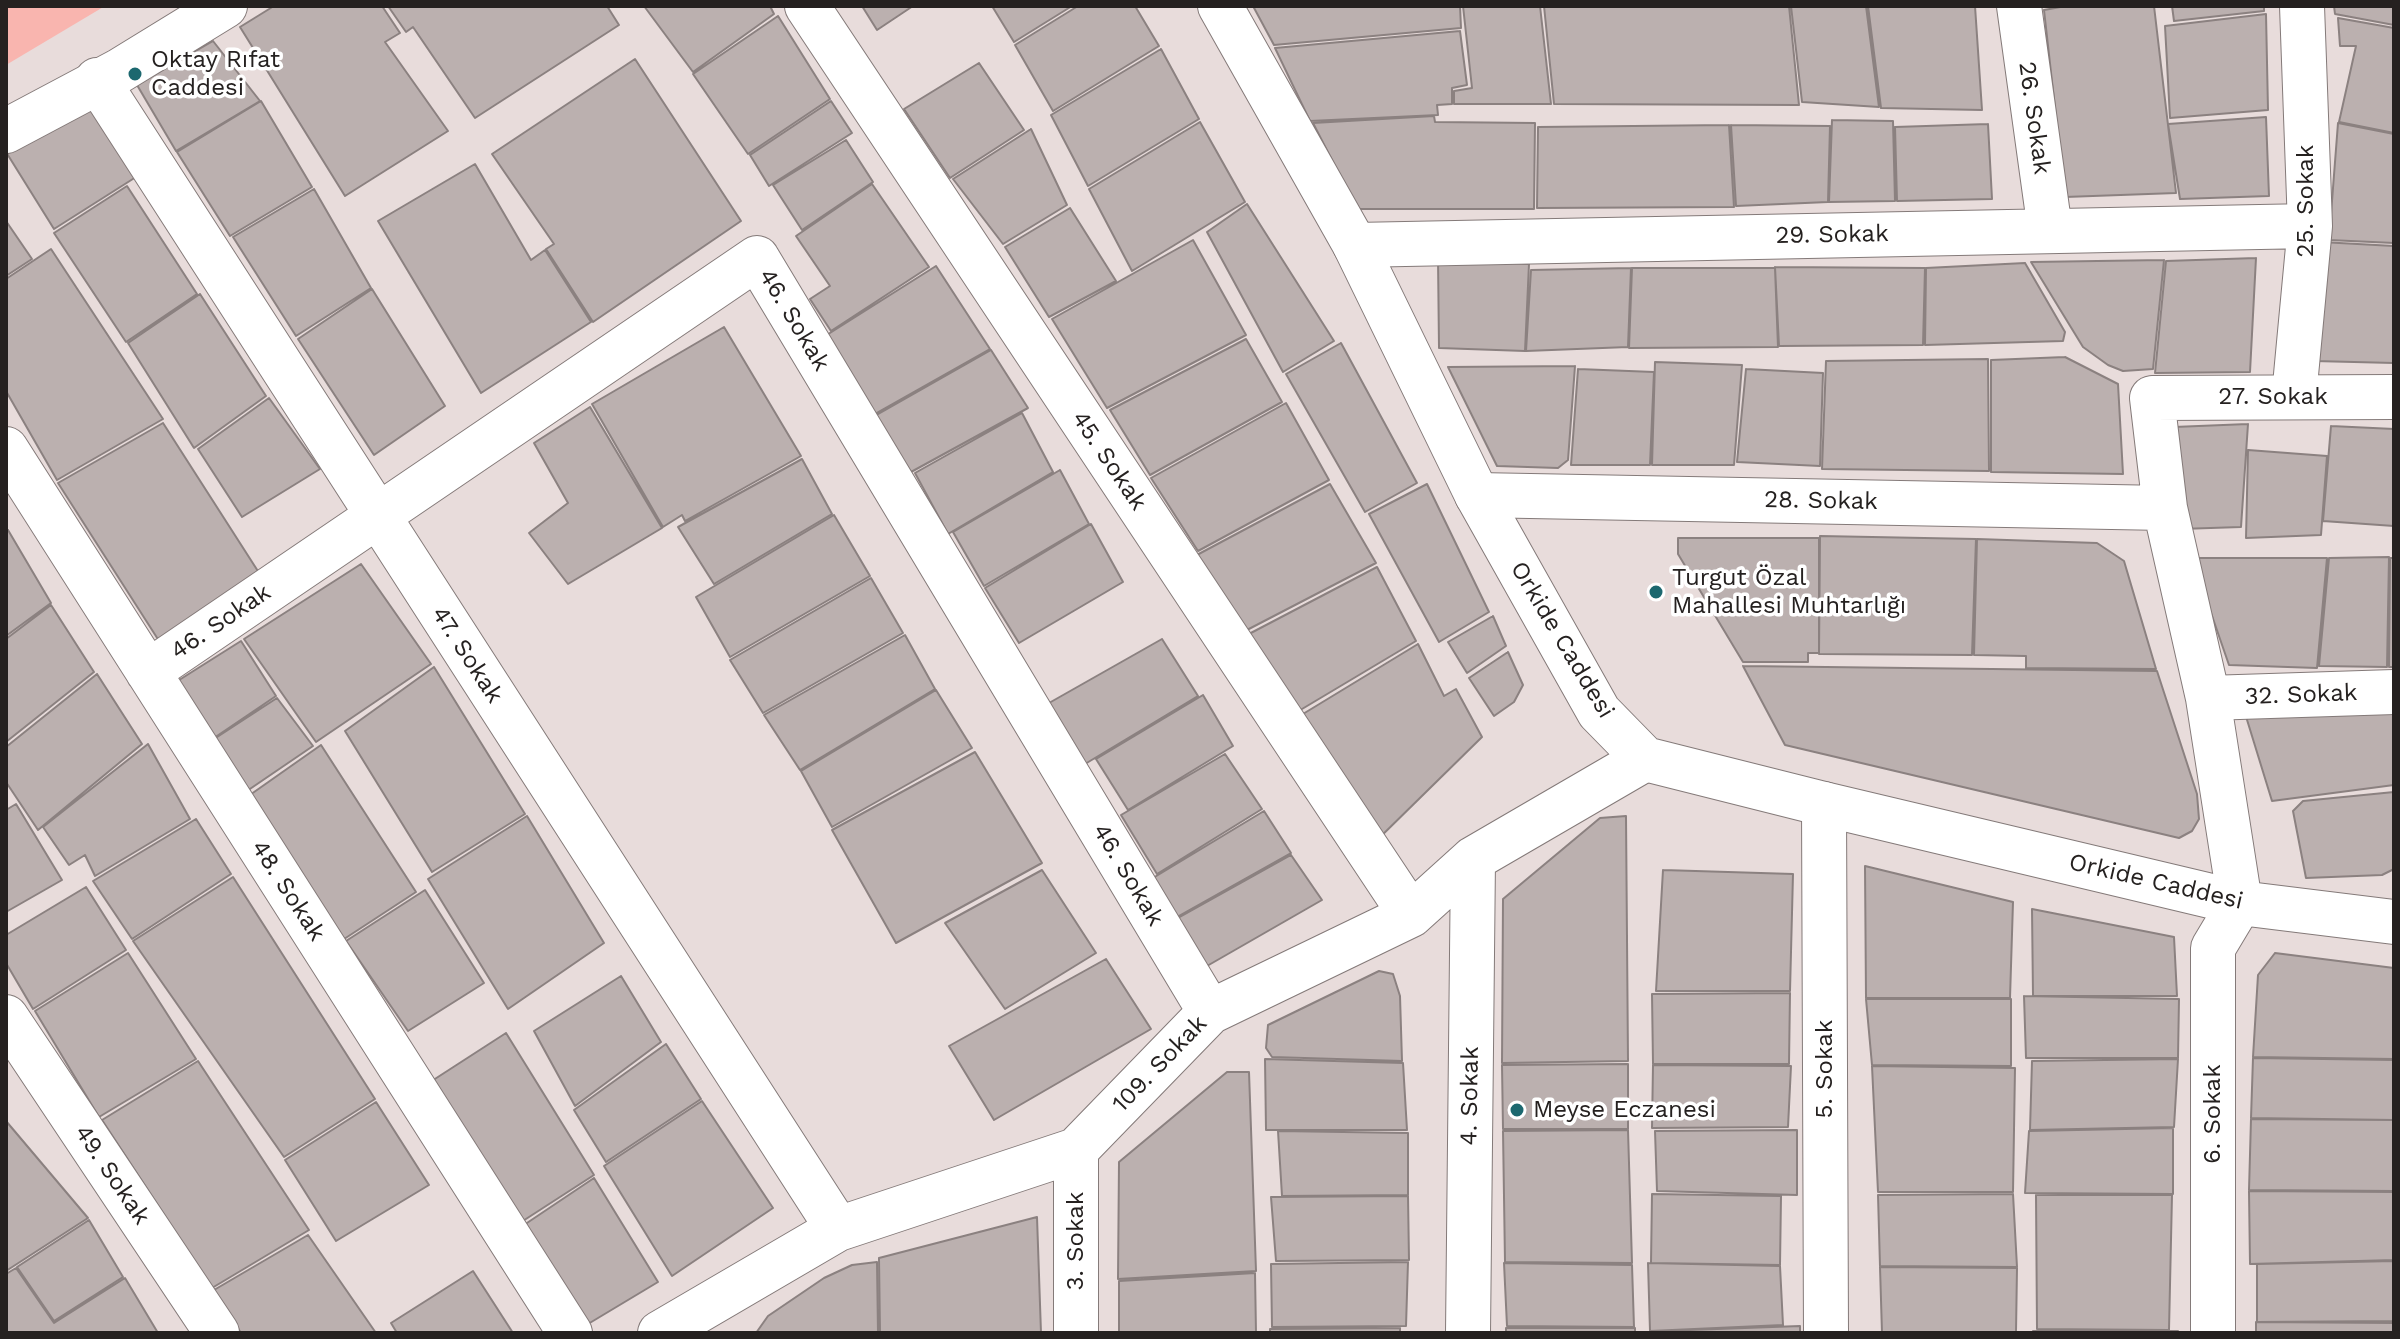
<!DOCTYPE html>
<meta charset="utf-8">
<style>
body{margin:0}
#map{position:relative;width:2400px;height:1339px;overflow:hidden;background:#e8dcdb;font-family:"Work Sans",sans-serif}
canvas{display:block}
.frame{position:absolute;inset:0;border:8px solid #252120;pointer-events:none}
</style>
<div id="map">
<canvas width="2400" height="1339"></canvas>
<div class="frame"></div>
</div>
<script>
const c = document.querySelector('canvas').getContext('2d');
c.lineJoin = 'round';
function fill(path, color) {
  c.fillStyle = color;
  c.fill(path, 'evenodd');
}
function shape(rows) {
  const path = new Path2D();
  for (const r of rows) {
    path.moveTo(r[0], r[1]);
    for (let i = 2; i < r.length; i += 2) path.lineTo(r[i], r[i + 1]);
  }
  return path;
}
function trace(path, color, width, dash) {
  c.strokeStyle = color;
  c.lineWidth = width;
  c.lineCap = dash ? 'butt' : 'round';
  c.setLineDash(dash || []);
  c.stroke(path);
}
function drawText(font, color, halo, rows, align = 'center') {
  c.font = font + ' "Work Sans",sans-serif';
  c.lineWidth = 7;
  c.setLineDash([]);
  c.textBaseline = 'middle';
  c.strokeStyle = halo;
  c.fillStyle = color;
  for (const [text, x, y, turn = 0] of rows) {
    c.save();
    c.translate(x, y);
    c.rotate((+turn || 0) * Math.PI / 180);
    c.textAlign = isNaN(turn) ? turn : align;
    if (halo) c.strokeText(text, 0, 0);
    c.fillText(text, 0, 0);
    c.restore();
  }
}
fill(shape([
 [6,6,105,6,6,65]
]), '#f9b5af');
const building = shape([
 [274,6,382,6,400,33,385,42,448,131,345,196,240,27,274,6],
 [388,6,607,6,619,25,475,118,413,27,406,32,388,6],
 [644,6,770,6,774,14,693,72,644,6],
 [862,6,913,6,877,30,862,6],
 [992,6,1072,6,1014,42,992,6],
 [1078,6,1135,6,1159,46,1053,111,1015,45,1078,6],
 [1253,6,1460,6,1461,28,1274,45,1253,6],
 [1463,6,1540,6,1551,104,1454,104,1454,91,1472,88,1463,6],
 [1544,6,1789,6,1799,105,1554,104,1544,6],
 [1791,6,1866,6,1879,107,1802,102,1791,6],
 [1868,6,1975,6,1982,110,1881,108,1868,6],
 [2066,6,2154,6,2176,193,2065,197,2044,10,2066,6],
 [2172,6,2264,6,2264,11,2174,21,2172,6],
 [2334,6,2394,6,2394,25,2335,14,2334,6],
 [2266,14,2268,110,2170,118,2165,26,2266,14],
 [778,16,830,99,748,154,693,74,778,16],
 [2338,18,2394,28,2394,133,2339,122,2356,46,2340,46,2338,18],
 [1460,31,1467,85,1452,88,1452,104,1437,105,1438,115,1310,121,1275,48,1460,31],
 [213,41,260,101,176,151,137,85,213,41],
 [1161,49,1199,119,1088,186,1051,115,1161,49],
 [635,59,741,221,593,322,546,249,554,244,492,154,635,59],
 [979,63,1024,130,950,178,904,109,979,63],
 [86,95,136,177,54,229,6,152,86,95],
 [261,101,312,187,230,236,177,152,261,101],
 [831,101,852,133,769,186,750,155,831,101],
 [1434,116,1435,122,1535,123,1534,209,1357,209,1313,123,1434,116],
 [2266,117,2269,196,2180,199,2168,124,2266,117],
 [1832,120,1893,121,1895,201,1829,202,1832,120],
 [1200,122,1245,202,1132,271,1089,189,1200,122],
 [2338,123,2394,134,2394,243,2329,240,2338,123],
 [1988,124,1992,199,1897,201,1895,127,1988,124],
 [1729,125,1734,207,1537,208,1538,127,1729,125],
 [1731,125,1830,126,1828,202,1736,206,1731,125],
 [1031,129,1067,205,1003,244,953,179,1031,129],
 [846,140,873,182,802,230,773,185,846,140],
 [475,164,531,260,545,250,591,322,481,393,378,221,475,164],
 [872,184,929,267,831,331,810,299,830,286,796,236,872,184],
 [127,186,197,294,126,342,54,233,127,186],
 [314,189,371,288,296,336,233,237,314,189],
 [1247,204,1334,341,1283,372,1207,232,1247,204],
 [1070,208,1116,281,1049,317,1005,247,1070,208],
 [6,221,32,259,6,276,6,221],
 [1193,240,1246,335,1107,408,1052,319,1193,240],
 [2321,242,2394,246,2394,363,2314,361,2321,242],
 [51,249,163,419,57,480,6,391,6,279,51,249],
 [1438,258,1529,264,1525,351,1439,348,1438,258],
 [2256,258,2250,372,2155,373,2166,261,2256,258],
 [2164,260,2153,369,2123,371,2108,365,2083,347,2031,262,2164,260],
 [2025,263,2065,332,2063,341,1925,345,1926,268,2025,263],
 [936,266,990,349,873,415,822,338,936,266],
 [1775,267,1925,268,1923,345,1779,346,1775,267],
 [1631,268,1628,347,1526,351,1531,270,1631,268],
 [1632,268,1775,268,1778,347,1629,348,1632,268],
 [372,289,445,406,374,455,298,339,372,289],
 [200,294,266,396,194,448,128,343,200,294],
 [724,327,801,456,685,521,682,515,663,527,592,404,724,327],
 [1246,339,1282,402,1150,475,1110,410,1246,339],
 [1341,343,1417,483,1365,512,1286,374,1341,343],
 [991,350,1028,408,911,472,873,417,991,350],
 [2065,357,2118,384,2123,474,1991,472,1991,360,2065,357],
 [1988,359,1989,471,1822,469,1826,361,1988,359],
 [1655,362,1742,365,1734,465,1652,465,1655,362],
 [1575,366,1568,460,1558,468,1497,466,1448,367,1575,366],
 [1578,369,1654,372,1650,465,1571,465,1578,369],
 [1746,369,1823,373,1820,466,1737,462,1746,369],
 [269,398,320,469,242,517,198,449,269,398],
 [1286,403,1329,480,1198,551,1151,478,1286,403],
 [590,407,662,528,568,584,529,533,568,503,534,443,590,407],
 [1022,413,1053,472,948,534,915,473,1022,413],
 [163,423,263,579,161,644,58,483,163,423],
 [2248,424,2241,527,2180,529,2174,427,2248,424],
 [2331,426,2394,429,2394,526,2323,521,2331,426],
 [2248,450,2327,456,2321,535,2246,538,2248,450],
 [802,459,832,514,714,584,678,527,802,459],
 [1060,470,1089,524,984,586,953,532,1060,470],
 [1330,484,1376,563,1245,631,1195,556,1330,484],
 [1427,484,1489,612,1439,642,1369,514,1427,484],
 [834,515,870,576,730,657,696,597,834,515],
 [1091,524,1123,582,1019,643,985,588,1091,524],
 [8,530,51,603,6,636,6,532,8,530],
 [1820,536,1976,539,1972,655,1819,654,1820,536],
 [1678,538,1819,538,1819,653,1808,653,1808,662,1743,662,1678,554,1678,538],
 [1977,539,2097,543,2124,561,2156,669,2026,668,2026,656,1974,655,1977,539],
 [2389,557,2387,667,2319,666,2329,558,2389,557],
 [2192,558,2327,558,2317,668,2229,665,2192,558],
 [2390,558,2394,558,2394,667,2389,667,2390,558],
 [361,564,431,664,316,742,244,639,361,564],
 [1377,567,1416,641,1297,712,1247,635,1377,567],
 [871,578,903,633,763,713,730,660,871,578],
 [51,605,94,672,6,742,6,639,51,605],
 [1493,616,1506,646,1467,673,1448,642,1493,616],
 [905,635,935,689,800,770,764,715,905,635],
 [1162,639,1198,696,1085,764,1049,703,1162,639],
 [241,641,276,696,214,738,176,682,241,641],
 [1418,644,1444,696,1456,689,1482,737,1370,847,1298,717,1418,644],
 [1508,652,1523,685,1514,702,1494,716,1469,678,1508,652],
 [1743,666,2157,671,2197,794,2199,819,2192,831,2179,838,1785,745,1743,666],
 [434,667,525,814,432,872,345,731,434,667],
 [97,674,142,744,38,830,6,782,6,747,97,674],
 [936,690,972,748,832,827,801,771,936,690],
 [1203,695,1233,746,1128,810,1096,759,1203,695],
 [277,698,313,746,244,793,211,741,277,698],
 [2394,709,2394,785,2272,801,2244,710,2394,709],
 [148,744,190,819,95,876,85,855,69,865,43,827,148,744],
 [321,745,416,892,338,943,247,797,321,745],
 [975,752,1042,863,896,943,832,830,975,752],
 [1225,754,1262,809,1157,874,1121,815,1225,754],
 [2394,792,2394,869,2382,875,2306,878,2293,811,2303,801,2394,792],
 [16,804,62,880,6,912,6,810,16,804],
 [1264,811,1291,853,1177,917,1153,878,1264,811],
 [527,816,604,943,508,1009,428,879,527,816],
 [1626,816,1628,1061,1502,1063,1503,899,1600,818,1626,816],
 [196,819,231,874,132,939,93,881,196,819],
 [1291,855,1322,900,1207,966,1178,918,1291,855],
 [1865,866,2013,902,2010,998,1866,998,1865,866],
 [1042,870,1096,953,1005,1009,945,923,1042,870],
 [1663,870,1793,874,1790,991,1656,991,1663,870],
 [233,877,375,1099,284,1157,133,941,233,877],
 [86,887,126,950,33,1009,6,963,6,935,86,887],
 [425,890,484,983,408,1031,346,941,425,890],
 [2032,909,2174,937,2177,996,2033,996,2032,909],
 [128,953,196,1059,99,1117,35,1011,128,953],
 [2275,953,2394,968,2394,1059,2253,1057,2258,975,2275,953],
 [1106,959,1151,1029,994,1120,949,1046,1106,959],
 [1379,971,1393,974,1400,996,1402,1061,1272,1057,1266,1048,1268,1025,1379,971],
 [621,976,661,1042,575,1106,534,1031,621,976],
 [1790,993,1789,1064,1653,1064,1652,994,1790,993],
 [2024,996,2179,999,2178,1058,2026,1058,2024,996],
 [1866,999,2011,999,2011,1066,1872,1065,1866,999],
 [506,1033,594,1175,512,1228,424,1086,506,1033],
 [666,1044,701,1099,606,1162,574,1110,666,1044],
 [2253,1058,2394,1060,2394,1120,2251,1118,2253,1058],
 [1265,1059,1403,1063,1407,1130,1266,1130,1265,1059],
 [2178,1059,2174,1127,2030,1130,2032,1061,2178,1059],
 [198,1061,309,1230,212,1288,102,1120,198,1061],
 [1628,1064,1628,1129,1503,1129,1502,1065,1628,1064],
 [1653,1065,1791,1066,1788,1127,1652,1128,1653,1065],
 [1872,1066,2015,1068,2013,1192,1878,1192,1872,1066],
 [1227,1072,1249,1072,1256,1271,1118,1279,1119,1162,1227,1072],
 [702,1101,773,1208,672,1276,604,1166,702,1101],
 [376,1102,429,1185,336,1241,285,1160,376,1102],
 [2251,1119,2394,1120,2394,1191,2249,1190,2251,1119],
 [6,1121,88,1218,6,1271,6,1121],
 [2173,1128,2173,1194,2025,1193,2029,1131,2173,1128],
 [1628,1130,1632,1263,1505,1262,1503,1131,1628,1130],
 [1797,1130,1797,1195,1657,1191,1655,1131,1797,1130],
 [1278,1131,1408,1133,1408,1195,1282,1196,1278,1131],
 [594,1178,658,1282,578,1330,515,1231,594,1178],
 [2249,1191,2394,1192,2394,1260,2250,1264,2249,1191],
 [1652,1194,1781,1196,1780,1265,1651,1263,1652,1194],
 [2013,1194,2017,1267,1880,1266,1878,1195,2013,1194],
 [2036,1195,2172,1195,2169,1330,2037,1329,2036,1195],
 [1408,1196,1409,1260,1276,1261,1271,1197,1408,1196],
 [1037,1217,1041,1333,880,1333,879,1258,1037,1217],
 [89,1220,123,1277,54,1321,17,1267,89,1220],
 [308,1235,376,1333,241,1333,214,1290,308,1235],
 [2394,1261,2394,1321,2257,1322,2257,1264,2394,1261],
 [877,1262,878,1333,756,1333,768,1316,824,1278,852,1265,877,1262],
 [1408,1262,1406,1326,1272,1327,1271,1264,1408,1262],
 [1504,1263,1632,1265,1634,1327,1507,1326,1504,1263],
 [1648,1263,1780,1266,1783,1325,1650,1331,1648,1263],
 [1880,1267,2017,1268,2016,1332,1882,1333,1880,1267],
 [16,1268,54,1323,125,1278,158,1333,6,1333,6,1274,16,1268],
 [473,1271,513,1333,397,1333,391,1323,473,1271],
 [1255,1273,1256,1333,1119,1333,1119,1281,1255,1273],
 [2256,1322,2394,1323,2394,1333,2256,1333,2256,1322],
 [1800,1326,1800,1333,1662,1333,1662,1331,1800,1326],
 [1400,1328,1400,1333,1270,1333,1270,1329,1400,1328],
 [1506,1328,1635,1328,1635,1333,1506,1333,1506,1328],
 [2033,1331,2178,1331,2178,1333,2033,1333,2033,1331]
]);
fill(building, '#bbb0af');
trace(building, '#8b8180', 2);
const minor = shape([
 [807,6,1411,915],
 [2019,6,2050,230],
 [97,80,838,1229],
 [1355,245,2310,226],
 [2294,396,2310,226,2302,6],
 [6,449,570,1333],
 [1477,495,2165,508],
 [148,672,757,258,1210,1012],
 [2208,698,2394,692],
 [1824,804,1826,1333],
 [6,1017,217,1333],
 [660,1333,838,1229,1076,1150,1210,1012,1411,915,1473,859,1645,759],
 [1076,1333,1076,1150],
 [1468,1333,1473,859],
 [2213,1333,2213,948,2240,903,2208,698,2165,508,2152,398,2394,397]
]);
const tertiary = shape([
 [1220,6,1355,245,1477,495,1599,712,1645,759,1824,804,2240,903,2394,922],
 [6,131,119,71,225,6]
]);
trace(minor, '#847a79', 46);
trace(tertiary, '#847a79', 46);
trace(minor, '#fff', 44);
trace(tertiary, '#fff', 44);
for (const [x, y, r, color] of [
 [135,74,8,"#1c686f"],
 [1656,592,8,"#1c686f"],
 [1517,1110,8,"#1c686f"]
]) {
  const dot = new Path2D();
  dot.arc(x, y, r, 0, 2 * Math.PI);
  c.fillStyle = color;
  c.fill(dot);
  trace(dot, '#fff', 3);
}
drawText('24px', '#252120', '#fff', [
 ["Oktay Rıfat",151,60],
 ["Caddesi",151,88],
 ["Turgut Özal",1672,578],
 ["Mahallesi Muhtarlığı",1672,606],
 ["Meyse Eczanesi",1533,1110]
], 'left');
drawText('24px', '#252120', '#fff', [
 ["26. Sokak",2034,118,82],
 ["25. Sokak",2306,201,-90],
 ["29. Sokak",1832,235,-1],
 ["46. Sokak",794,320,59],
 ["27. Sokak",2273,397],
 ["45. Sokak",1109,461,56],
 ["28. Sokak",1821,501,1],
 ["46. Sokak",221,622,-34],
 ["Orkide Caddesi",1562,640,59],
 ["47. Sokak",467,655,57],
 ["32. Sokak",2301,695,-2],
 ["46. Sokak",1128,875,59],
 ["Orkide Caddesi",2156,882,13],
 ["48. Sokak",288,891,57],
 ["109. Sokak",1160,1064,-46],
 ["5. Sokak",1825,1069,-90],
 ["4. Sokak",1470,1096,-89],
 ["6. Sokak",2213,1114,-90],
 ["49. Sokak",112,1175,56],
 ["3. Sokak",1076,1241,-90]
]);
</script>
